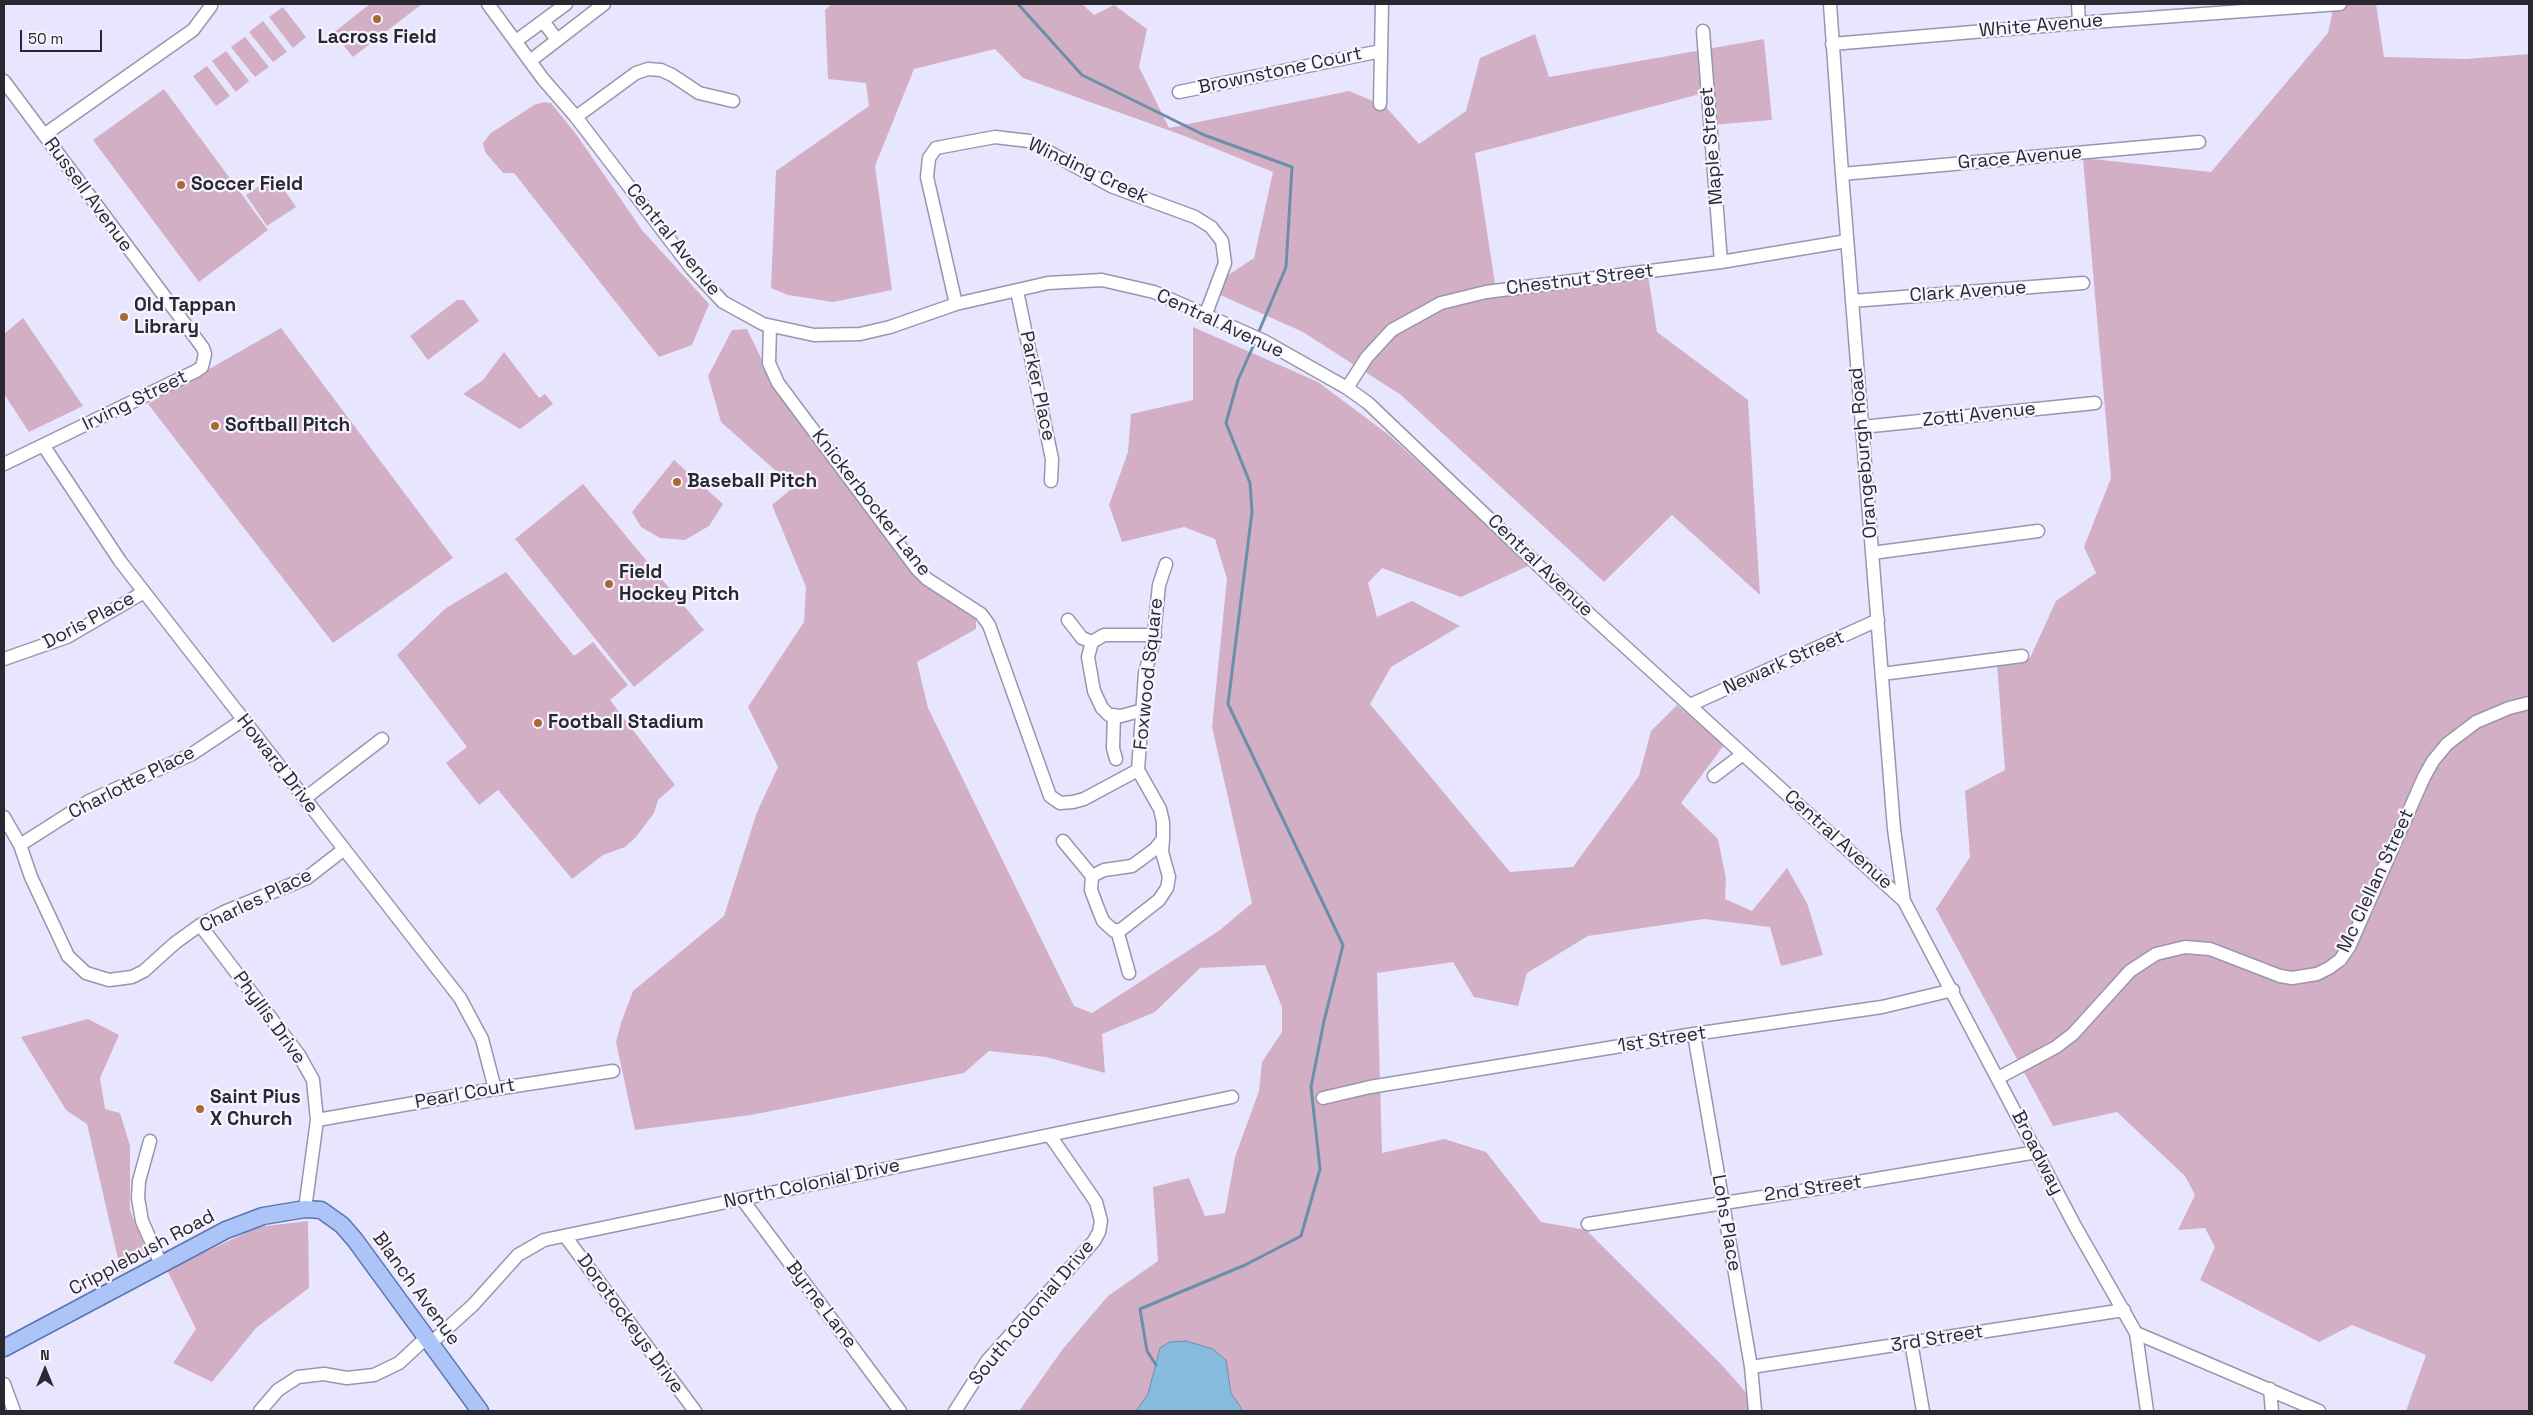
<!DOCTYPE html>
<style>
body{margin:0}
#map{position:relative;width:2533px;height:1415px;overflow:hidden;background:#e8e6fe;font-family:"Space Grotesk",sans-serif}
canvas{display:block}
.frame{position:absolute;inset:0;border:5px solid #292831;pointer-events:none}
.north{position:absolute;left:20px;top:1345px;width:50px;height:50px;-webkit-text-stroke:4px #f6f5ff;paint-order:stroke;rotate:0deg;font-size:14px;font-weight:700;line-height:20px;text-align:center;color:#292831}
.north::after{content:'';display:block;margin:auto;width:18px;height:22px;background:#292831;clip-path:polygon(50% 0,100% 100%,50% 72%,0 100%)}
.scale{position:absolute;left:20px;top:30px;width:82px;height:22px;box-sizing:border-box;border:2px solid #292831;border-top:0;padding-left:6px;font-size:15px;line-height:18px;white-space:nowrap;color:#292831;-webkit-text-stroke:4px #f6f5ff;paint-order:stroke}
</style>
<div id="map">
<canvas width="2533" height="1415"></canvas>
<div class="frame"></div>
<div class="north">N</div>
<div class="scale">50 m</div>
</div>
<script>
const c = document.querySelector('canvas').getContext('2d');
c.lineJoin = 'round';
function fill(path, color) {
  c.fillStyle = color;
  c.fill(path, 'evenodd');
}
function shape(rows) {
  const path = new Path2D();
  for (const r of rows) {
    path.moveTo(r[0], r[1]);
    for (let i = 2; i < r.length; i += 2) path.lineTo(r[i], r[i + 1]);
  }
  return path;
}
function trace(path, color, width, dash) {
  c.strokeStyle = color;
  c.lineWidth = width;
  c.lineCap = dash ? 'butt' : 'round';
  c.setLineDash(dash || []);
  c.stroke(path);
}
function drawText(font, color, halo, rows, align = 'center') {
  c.font = font + ' "Space Grotesk",sans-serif';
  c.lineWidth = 4.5;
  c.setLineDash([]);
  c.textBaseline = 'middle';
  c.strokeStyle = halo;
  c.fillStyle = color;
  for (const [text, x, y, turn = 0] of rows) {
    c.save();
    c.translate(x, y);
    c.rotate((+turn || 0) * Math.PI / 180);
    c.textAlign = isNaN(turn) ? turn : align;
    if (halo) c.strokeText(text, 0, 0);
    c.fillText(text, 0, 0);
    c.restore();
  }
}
fill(shape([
 [370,4,422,4,353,57,333,33],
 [832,4,1082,4,1094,15,1114,5,1147,29,1139,67,1169,128,1349,91,1385,106,1419,144,1466,111,1480,58,1535,34,1549,77,1764,39,1772,120,1711,125,1708,92,1475,153,1497,297,1647,269,1657,332,1748,400,1760,595,1672,515,1604,582,1401,395,1303,332,1207,289,1254,258,1273,172,1182,135,1023,78,995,49,914,69,875,166,892,290,833,302,788,295,771,288,776,171,869,106,866,83,828,79,825,10],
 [2334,4,2376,4,2384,57,2466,59,2529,54,2529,1411,2406,1411,2426,1355,2352,1325,2319,1342,2200,1280,2215,1247,2205,1228,2178,1230,2195,1195,2185,1176,2117,1112,2053,1126,1936,909,1970,857,1965,791,2005,770,1997,664,2030,658,2056,601,2096,573,2084,547,2111,478,2083,158,2211,172,2328,33],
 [283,7,306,37,293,48,269,17],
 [263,21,287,52,273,62,249,32],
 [245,37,269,67,255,77,231,47],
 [226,51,249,81,236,92,212,61],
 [207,66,230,96,216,106,193,76],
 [164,89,268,230,199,282,93,140],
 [544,102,551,103,576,134,642,230,709,304,692,345,659,357,514,173,503,173,485,152,483,143,491,133,534,105],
 [275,176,296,207,267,226,246,195],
 [457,300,464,300,479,321,428,360,410,336],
 [23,318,83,406,29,432,4,394,4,334],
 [1193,327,1318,382,1389,435,1530,565,1461,597,1382,568,1368,583,1377,617,1412,601,1460,626,1391,667,1370,704,1510,872,1573,867,1639,776,1651,731,1677,705,1724,745,1681,803,1718,839,1726,879,1725,899,1752,911,1787,868,1807,903,1823,955,1781,966,1770,927,1704,919,1588,936,1527,973,1518,1006,1474,997,1453,962,1377,973,1382,1153,1444,1139,1486,1152,1541,1222,1586,1230,1721,1364,1749,1396,1748,1411,1243,1411,1231,1393,1228,1372,1160,1348,1148,1394,1136,1411,1019,1411,1062,1350,1108,1296,1158,1261,1153,1187,1189,1178,1205,1216,1225,1213,1235,1157,1259,1091,1262,1062,1282,1032,1282,1007,1265,965,1200,968,1155,1012,1102,1034,1105,1073,1046,1057,989,1051,964,1073,751,1115,635,1130,616,1042,621,1023,633,991,724,916,757,812,778,767,748,707,804,622,806,587,772,505,794,487,721,422,708,376,732,330,747,329,762,360,910,569,976,616,976,629,917,662,928,708,1074,1006,1092,1013,1220,930,1252,903,1212,727,1227,579,1215,539,1184,527,1122,542,1109,505,1128,452,1131,414,1193,400],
 [281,328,453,558,333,643,148,404],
 [504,352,539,398,545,394,553,404,520,429,463,394,483,380],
 [674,460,723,504,709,526,685,540,660,538,641,527,632,512],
 [583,484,704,630,634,687,515,539],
 [506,572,574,656,593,642,628,685,610,700,675,785,658,800,654,813,636,837,625,847,603,855,572,879,498,790,479,805,446,763,467,747,397,655,446,608],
 [88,1019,119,1035,100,1078,105,1109,120,1113,130,1146,130,1210,148,1255,121,1272,87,1124,66,1110,21,1037],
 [308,1221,309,1288,256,1328,212,1382,173,1363,196,1329,167,1270,258,1227]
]), '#d3afc6');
const water = shape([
 [1186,1341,1213,1349,1226,1360,1231,1393,1243,1411,1136,1411,1148,1394,1160,1348,1170,1342,1186,1341]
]);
fill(water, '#87bbdd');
trace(water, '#6b8fa9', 1);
trace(shape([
 [1018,4,1082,75,1204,135,1292,167,1286,267,1257,336],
 [1156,1365,1147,1351,1140,1309,1245,1265,1301,1236,1320,1169,1311,1087,1324,1021,1343,945,1228,704,1252,512,1250,483,1226,423,1238,380,1255,342]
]), '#6b8fa9', 3);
const minor = shape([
 [488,4,543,79,576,117,692,269,723,302,763,324,814,335,860,334,890,327,956,304,1048,283,1102,280,1154,292,1264,341,1347,388,1368,403,1586,611,1904,901,2075,1226,2136,1333,2147,1411],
 [1830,4,1842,174,1894,829,1904,901],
 [2078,4,2079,23],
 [543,21,557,40],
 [1703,31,1721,262],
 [516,41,566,4],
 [1832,44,2079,23,2340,4],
 [530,61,604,4],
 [4,81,203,348,205,354,202,367,196,371,4,464],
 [1179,92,1381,51],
 [1380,104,1382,4],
 [576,117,636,73,648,69,661,70,672,75,699,93,733,101],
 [44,135,193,30,211,6],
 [1842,174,2199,142],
 [1017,291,1052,459,1051,481],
 [1852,301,2083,283],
 [956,304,927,177,929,158,936,148,995,137,1029,141,1111,186,1195,217,1211,227,1222,241,1225,263,1205,316],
 [770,326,769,363,778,383,917,569,927,579,981,614,989,625,1050,796,1060,803,1073,802,1084,799,1138,770],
 [1347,388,1367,357,1392,330,1441,303,1486,292,1721,262,1847,241],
 [1862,427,2095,403],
 [43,445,120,561,460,998,482,1039,495,1089],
 [1872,553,2038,531],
 [1068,620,1082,638,1092,642],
 [4,659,67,637,144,592],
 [1882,674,2022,656],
 [1690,705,1878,620],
 [1143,710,1121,716,1109,715,1102,708,1094,691,1088,657,1092,642,1104,635,1155,635],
 [1114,715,1113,748,1116,759],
 [1714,776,1743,754],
 [304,799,382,739],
 [4,817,20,845,31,877,68,956,86,973,109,980,132,977,144,971,175,943,200,925,224,912,307,878,343,850],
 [1163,839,1155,849,1132,866,1104,870,1092,876,1091,890,1097,906,1103,921,1114,931,1122,929,1159,900,1167,888,1169,877,1162,852,1163,839,1163,822,1160,809,1138,770,1145,673,1153,644,1159,585,1166,564],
 [1063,841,1092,876],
 [20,845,89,801,192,754,243,720],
 [200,925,299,1055,313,1080,317,1120,305,1209],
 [1117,930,1129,973],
 [1694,1034,1751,1367,1755,1411],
 [1998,1078,2056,1047,2073,1034,2130,971,2156,954,2185,947,2210,949,2280,976,2292,978,2317,974,2329,968,2340,960,2349,947,2424,777,2433,761,2447,744,2476,722,2509,708,2529,703],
 [1323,1098,1370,1087,1694,1034,1882,1007,1953,990],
 [317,1120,495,1089,613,1071],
 [150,1141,139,1181,138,1198,142,1221,161,1264],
 [742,1199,900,1411],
 [1588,1224,1834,1186,2037,1152],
 [565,1236,695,1411],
 [2136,1333,2319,1411],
 [1911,1342,1923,1411],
 [431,1343,473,1305,518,1255,544,1240,1232,1097],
 [1751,1367,2124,1310],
 [4,1384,14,1411],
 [2270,1389,2272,1411],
 [260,1411,278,1390,298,1377,324,1374,347,1378,374,1375,399,1363,426,1338],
 [955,1411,987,1361,1094,1241,1099,1232,1101,1221,1096,1202,1051,1137]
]);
const major = shape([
 [4,1348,226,1230,263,1216,305,1209,321,1210,342,1225,355,1240,480,1411]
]);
trace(minor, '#9896ac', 15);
trace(major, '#5a74ae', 19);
trace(minor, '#fff', 12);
trace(major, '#acc4f7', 16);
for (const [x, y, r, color] of [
 [377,19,5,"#aa6834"],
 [181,185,5,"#aa6834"],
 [124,317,5,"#aa6834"],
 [215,426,5,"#aa6834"],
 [677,482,5,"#aa6834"],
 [609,584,5,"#aa6834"],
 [538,723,5,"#aa6834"],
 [200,1109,5,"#aa6834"]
]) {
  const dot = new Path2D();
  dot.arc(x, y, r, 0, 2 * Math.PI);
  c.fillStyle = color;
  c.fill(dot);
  trace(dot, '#f6f5ff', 2);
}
drawText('19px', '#292831', '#f6f5ff', [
 ["White Avenue",2041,26,-5],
 ["Brownstone Court",1280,71,-12],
 ["Maple Street",1712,146,-95],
 ["Grace Avenue",2020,158,-5],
 ["Winding Creek",1088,171,25],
 ["Russell Avenue",88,195,54],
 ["Central Avenue",673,240,51],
 ["Chestnut Street",1580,280,-7],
 ["Clark Avenue",1968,292,-4],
 ["Central Avenue",1220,324,25],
 ["Parker Place",1037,386,78],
 ["Irving Street",135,401,-26],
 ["Zotti Avenue",1979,415,-6],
 ["Orangeburgh Road",1864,453,-95],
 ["Knickerbocker Lane",871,503,52],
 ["Central Avenue",1540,566,44],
 ["Doris Place",89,621,-28],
 ["Newark Street",1784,663,-24],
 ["Foxwood Square",1149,674,-84],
 ["Howard Drive",277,764,52],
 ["Charlotte Place",132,783,-27],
 ["Central Avenue",1838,840,42],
 ["Mc Clellan Street",2376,881,-65],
 ["Charles Place",256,901,-26],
 ["Phyllis Drive",269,1018,54],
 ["1st Street",1662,1040,-9],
 ["Pearl Court",465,1094,-10],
 ["Broadway",2037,1153,63],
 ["North Colonial Drive",812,1184,-12],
 ["2nd Street",1813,1189,-8],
 ["Lohs Place",1726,1223,80],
 ["Cripplebush Road",142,1253,-28],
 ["Blanch Avenue",416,1289,54],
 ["Byrne Lane",821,1305,53],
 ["South Colonial Drive",1032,1313,-50],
 ["Dorotockeys Drive",630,1324,54],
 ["3rd Street",1937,1339,-9]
]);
drawText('bold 19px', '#292831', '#f6f5ff', [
 ["Lacross Field",377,38,"center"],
 ["Soccer Field",191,185],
 ["Old Tappan",134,306],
 ["Library",134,328],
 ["Softball Pitch",225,426],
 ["Baseball Pitch",687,482],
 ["Field",619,573],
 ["Hockey Pitch",619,595],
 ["Football Stadium",548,723],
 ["Saint Pius",210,1098],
 ["X Church",210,1120]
], 'left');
</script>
